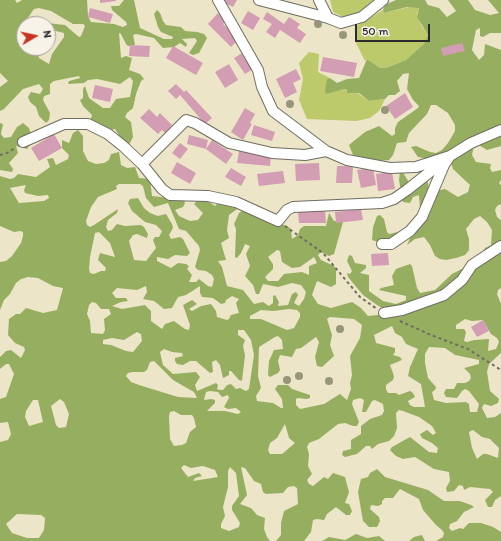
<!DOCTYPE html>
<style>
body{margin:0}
#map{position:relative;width:501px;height:541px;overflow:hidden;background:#ede5c8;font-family:Itim,sans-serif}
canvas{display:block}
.north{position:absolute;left:16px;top:16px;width:40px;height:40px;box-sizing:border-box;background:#f7f3e8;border:1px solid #a5a39c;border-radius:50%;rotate:81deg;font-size:11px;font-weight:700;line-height:16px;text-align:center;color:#2b2b2b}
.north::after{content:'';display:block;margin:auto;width:14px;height:18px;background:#c8321e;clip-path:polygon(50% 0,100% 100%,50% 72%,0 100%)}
.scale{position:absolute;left:355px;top:24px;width:75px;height:18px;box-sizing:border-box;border:2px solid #2b2b2b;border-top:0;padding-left:5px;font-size:12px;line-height:14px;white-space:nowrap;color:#2b2b2b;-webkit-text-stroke:3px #f7f3e8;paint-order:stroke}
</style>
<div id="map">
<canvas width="501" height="541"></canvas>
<div class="north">N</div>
<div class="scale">50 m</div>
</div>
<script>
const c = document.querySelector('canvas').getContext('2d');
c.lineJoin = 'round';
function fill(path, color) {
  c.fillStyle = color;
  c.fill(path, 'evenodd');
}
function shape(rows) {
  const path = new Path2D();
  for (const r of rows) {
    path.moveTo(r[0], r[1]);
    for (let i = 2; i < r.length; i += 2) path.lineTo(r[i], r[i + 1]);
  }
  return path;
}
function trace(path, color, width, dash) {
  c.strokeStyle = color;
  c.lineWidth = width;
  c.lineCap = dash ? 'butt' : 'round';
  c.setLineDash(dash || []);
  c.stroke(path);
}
fill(shape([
 [330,0,380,0,361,12,345,18,333,12],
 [414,6,419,8,417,14,421,25,428,35,424,45,406,60,386,68,380,68,367,59,365,61,356,43,355,27,383,10,384,13],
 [309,52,319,54,318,72,330,78,327,79,335,90,344,89,350,93,356,92,369,101,385,99,379,111,370,118,356,121,307,119,299,100,303,79,299,63]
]), '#bdca6c');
fill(shape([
 [0,0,15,0,17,3,22,0,87,0,88,16,91,22,114,24,123,27,127,25,126,22,112,10,111,6,119,6,124,0,134,0,140,28,164,39,172,39,173,37,161,32,158,27,154,14,157,10,160,13,163,21,166,25,181,27,185,31,197,32,204,34,207,38,199,53,193,55,189,53,197,41,195,38,182,39,187,44,186,47,180,43,174,47,163,48,154,38,136,34,133,35,135,45,128,46,126,44,121,34,119,33,121,58,126,56,132,58,129,70,140,74,144,79,141,81,136,94,133,108,127,113,125,117,131,122,133,137,129,145,124,143,115,129,104,131,90,121,92,115,83,106,80,100,83,98,83,89,85,86,89,98,103,108,110,108,116,99,130,97,133,81,130,77,120,84,97,79,88,80,84,83,68,84,69,81,80,78,79,76,54,81,50,84,50,94,44,96,43,100,50,113,49,120,46,123,39,116,36,107,30,102,28,97,31,92,40,94,43,89,39,84,23,89,4,109,0,111,0,87,8,81,0,73],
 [39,8,51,11,73,24,83,24,85,26,81,36,79,37,65,25,28,21,27,19,34,9],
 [24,24,48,24,48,29,64,33,64,37,52,54,49,64,39,58,37,48,24,48,24,43,19,39,24,35],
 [396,0,425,0,428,5,439,8,447,17,456,11,448,0,468,0,475,10,490,15,499,13,488,0,501,0,501,33,490,33,483,37,480,36,480,28,476,30,472,50,479,60,484,55,485,44,501,50,501,146,487,150,477,144,474,146,472,155,476,162,491,164,490,168,492,172,501,170,501,180,499,183,501,185,501,204,497,206,495,210,497,217,501,220,501,288,498,290,497,294,501,304,501,353,489,364,487,372,490,391,499,399,498,403,491,406,484,404,482,408,487,418,495,417,501,413,501,496,495,500,492,507,488,507,485,500,493,492,490,489,470,487,464,490,463,486,459,485,454,491,447,492,446,488,450,481,449,472,434,469,415,457,403,459,396,456,390,450,392,447,410,437,429,452,437,453,438,448,432,443,422,438,420,434,427,430,433,435,436,433,432,426,419,417,403,411,399,410,396,413,397,428,394,436,389,441,378,444,372,449,370,446,366,446,357,454,345,457,342,455,343,451,351,449,351,440,361,434,361,426,370,419,382,415,384,411,383,404,375,400,372,401,366,412,362,412,364,400,360,398,353,400,352,404,359,422,357,426,353,426,345,423,338,424,319,439,309,443,307,447,309,454,308,466,312,474,307,480,309,484,313,486,324,477,328,479,333,473,345,477,349,492,345,503,349,504,352,511,350,515,346,515,336,507,327,514,324,520,317,519,313,520,311,532,304,541,276,541,281,535,281,523,284,511,298,504,297,488,294,486,288,487,283,493,266,494,263,492,261,484,254,481,245,468,241,467,247,495,240,504,251,508,257,515,265,518,264,529,267,537,270,541,0,541,0,442,8,440,11,434,8,422,0,423,0,399,6,397,14,374,9,364,6,364,0,369,0,357,6,351,11,350,21,358,25,350,24,347,15,343,8,335,9,319,16,314,20,314,26,308,43,313,57,310,63,288,53,286,38,278,28,277,21,279,16,283,10,294,4,300,0,310,0,326,0,262,6,261,12,256,21,243,23,236,23,232,20,231,14,232,0,226,0,176,10,179,14,178,18,174,36,177,50,167,47,159,53,158,56,165,68,159,69,155,62,148,62,140,69,143,73,133,78,130,83,136,83,151,88,161,96,164,104,163,109,160,111,154,119,152,121,165,127,168,135,167,139,178,150,179,152,196,184,200,185,203,183,207,175,210,179,216,190,221,198,220,203,213,194,204,197,201,208,201,215,206,218,203,233,205,237,209,229,215,227,230,229,238,221,243,226,260,218,261,222,267,227,286,243,290,254,304,263,302,269,306,273,303,273,296,275,295,279,302,278,306,288,305,292,294,296,292,298,295,294,303,299,306,304,299,306,292,301,285,292,283,278,287,263,284,259,294,256,294,253,285,245,276,250,266,246,254,250,246,245,244,241,253,237,258,235,257,236,229,234,224,239,213,242,211,287,226,291,229,292,239,298,235,300,229,304,226,326,226,329,213,334,221,343,222,334,254,329,256,321,252,318,255,321,260,334,266,336,269,336,284,331,287,317,281,312,295,318,304,331,308,352,302,361,308,368,316,387,314,386,310,377,305,363,295,348,277,347,273,350,274,352,271,347,261,349,255,352,256,355,263,366,265,366,268,360,273,369,275,369,291,383,301,396,304,406,300,406,296,379,290,381,288,394,285,392,276,396,269,410,264,412,266,417,288,420,293,435,290,452,274,477,261,485,248,491,245,492,230,487,222,480,216,474,219,466,229,469,239,469,250,465,255,456,258,446,260,440,259,435,256,430,245,424,237,415,239,407,245,411,236,381,243,372,240,373,227,377,216,380,215,384,219,387,232,389,234,407,230,415,225,420,209,419,195,413,197,410,203,403,202,399,180,400,172,402,171,410,184,427,179,430,192,445,189,458,197,468,192,470,185,453,169,451,163,418,157,411,147,416,146,430,152,436,153,442,150,448,143,455,131,455,125,448,113,436,105,431,105,427,114,409,133,406,142,397,143,393,155,389,160,377,161,353,155,349,145,365,132,379,126,392,136,395,134,395,128,398,122,418,108,419,106,413,100,407,89,409,73,403,74,397,81,400,91,395,95,389,95,385,99,369,101,359,93,347,93,347,90,344,89,326,94,325,91,327,79,330,78,337,83,347,79,359,78,367,59,380,68,386,68,406,60,424,44,428,35,417,17,419,8,407,7,384,13,383,10,385,5],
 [119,184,140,184,143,186,146,198,154,207,168,203,179,229,186,231,199,246,200,250,195,267,198,270,206,271,212,275,214,279,212,287,208,286,199,279,196,282,189,282,192,275,187,269,189,266,186,264,178,263,171,268,157,261,157,257,168,259,175,255,187,256,190,253,183,239,180,237,171,239,169,235,173,228,172,224,166,214,158,216,150,213,144,208,138,198,130,199,128,203,132,211,145,222,156,225,162,231,159,237,155,237,153,240,156,248,146,261,134,260,129,241,133,235,137,234,147,238,148,234,144,227,141,225,125,226,117,224,112,230,108,231,106,227,108,220,117,213,118,209,94,225,90,227,87,225,86,221,91,207,98,197,117,189,116,186],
 [26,185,24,190,25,193,38,196,48,195,49,198,44,201,19,203,10,188],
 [99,232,110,243,115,257,100,253,98,260,106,268,105,271,101,271,94,274,90,273,89,269,90,257,95,233],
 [277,250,280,251,282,262,292,268,300,267,314,257,317,263,309,266,309,275,302,272,284,274,278,281,268,281,265,277,273,269,273,264,268,257],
 [146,286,147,292,143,299,154,301,164,309,172,308,178,297,186,295,200,286,200,293,202,297,213,298,221,304,225,303,226,300,232,296,239,299,236,303,239,313,231,315,229,319,227,320,217,317,216,311,211,304,201,306,192,311,189,309,197,304,192,300,183,305,190,325,189,330,185,329,174,321,165,324,162,329,151,321,151,311,145,305,122,309,112,306,121,302,128,301,126,298,116,298,112,293,117,288,137,290],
 [92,302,96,303,101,309,109,309,111,314,104,319,105,330,103,334,91,333,90,321,87,314,89,305],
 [289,309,297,310,300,313,300,317,294,328,287,330,261,319,250,319,250,316,261,310,273,311],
 [330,317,354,319,362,325,360,338,350,356,352,375,350,383,351,389,347,400,340,394,324,404,300,409,296,405,296,399,298,398,307,399,310,398,310,395,292,389,288,385,278,385,275,389,282,399,283,408,281,408,273,403,257,401,256,396,261,388,258,376,259,347,275,337,278,336,282,340,283,349,274,350,269,361,268,375,270,377,278,373,280,370,278,361,280,355,292,357,296,349,301,348,316,337,319,342,315,357,317,366,322,367,334,356,330,345,332,335,327,319],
 [465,319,472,321,483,320,491,334,497,338,499,342,496,349,488,351,489,339,474,340,467,342,464,341,466,332,464,329,456,329,456,325],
 [392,326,395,333,402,337,406,344,418,349,410,367,408,376,421,384,425,407,414,407,410,405,408,401,415,397,413,393,410,391,399,395,396,393,388,393,386,389,386,385,393,380,394,376,390,365,402,360,400,357,393,355,395,352,395,348,376,343,374,335],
 [238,330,244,330,251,340,254,355,249,389,246,391,240,388,236,389,231,384,227,385,223,390,220,390,217,389,218,385,216,383,197,391,195,385,200,377,196,372,173,374,163,365,160,352,164,349,172,352,182,353,183,356,175,358,175,361,177,364,183,365,190,361,196,361,210,373,213,372,212,362,216,360,220,365,223,378,229,375,229,371,231,371,239,380,242,381,245,355,243,346,245,340,238,335],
 [137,332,141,334,142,341,133,352,126,351,111,345,103,344,103,340,112,338,124,340],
 [429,347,445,348,455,355,479,360,479,364,464,368,470,374,471,378,469,381,465,383,457,383,454,389,446,389,444,393,446,397,457,398,462,391,465,389,469,391,479,404,477,412,470,412,469,404,466,402,446,403,434,400,432,392,435,390,436,387,428,378,425,363,425,354],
 [154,361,173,380,194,392,197,398,178,397,139,385,131,382,126,376,128,373,132,372,144,372,147,370,150,362],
 [210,391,218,392,222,397,228,395,229,398,224,407,228,409,236,408,241,412,238,414,225,411,207,411,215,403,215,400,211,399,204,400,206,392],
 [60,399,64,402,69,414,66,427,59,428,56,425,51,406],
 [33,400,38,400,43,422,29,426,25,417,26,411],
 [174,411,181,415,192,415,194,418,196,427,190,432,186,443,182,445,174,446,170,439,169,416,170,412],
 [285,424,289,438,295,443,282,454,270,454,268,450,270,443,277,438],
 [473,430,482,437,490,439,499,448,498,458,487,454,483,454,477,459,472,448,469,432],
 [184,465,191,468,203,466,215,470,218,477,193,481,195,478,202,476,199,473,188,477,181,468],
 [230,467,236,473,239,496,232,506,232,510,240,523,239,527,229,531,221,528,221,524,225,516,223,507,228,487,228,471],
 [17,514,41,515,45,518,44,530,39,538,27,538,12,533,6,524],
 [0,123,3,124,1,134,4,138,11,137,17,127,23,123,29,128,33,141,27,149,16,146,18,153,9,163,13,169,12,172,0,170],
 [377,469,385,477,428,490,444,501,460,501,471,505,474,507,464,512,457,521,450,524,449,528,452,531,460,528,463,529,469,523,481,523,493,527,501,532,501,541,436,541,443,537,444,533,442,530,436,525,423,510,419,499,400,489,393,498,385,498,382,501,382,504,378,506,371,505,370,509,379,517,380,521,377,527,369,527,363,521,358,492,361,479,368,477,370,473],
 [356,534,367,538,379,536,385,541,322,541,329,537,345,540],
 [422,535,425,541,409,541,414,537]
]), '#96ae60');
fill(shape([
 [100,0,116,0,116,1,100,3],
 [224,0,237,0,233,7,223,2],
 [90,8,113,14,110,23,88,17],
 [248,11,260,18,253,30,241,23],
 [267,12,284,24,289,17,300,24,297,28,306,34,300,43,280,30,275,38,266,32,272,24,263,19],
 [218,13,226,21,223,24,239,39,231,47,208,24],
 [462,43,465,51,443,56,441,48],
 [130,45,150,46,149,57,129,56],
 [173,46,203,63,196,75,166,58],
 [242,53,253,69,245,74,234,58],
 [323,57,357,63,354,77,320,71],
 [229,64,238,80,225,88,215,72],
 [296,69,301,79,293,83,297,92,285,98,276,79],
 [176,84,184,92,186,90,212,118,205,124,180,95,176,99,168,91],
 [95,85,113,89,110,102,92,98],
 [405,93,413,107,395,119,386,106],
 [245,108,255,114,250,123,252,124,243,140,231,132],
 [149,109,157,117,160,113,172,125,165,133,162,130,158,134,140,118],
 [254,125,275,132,272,141,251,135],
 [54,134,62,148,39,161,31,148],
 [189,135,208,140,206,149,187,144],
 [212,140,233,154,226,164,206,149],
 [180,143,188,149,180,159,172,153],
 [239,151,271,154,270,166,237,163],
 [177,162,196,173,190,184,171,173],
 [319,163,320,180,296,181,295,164],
 [337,166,353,166,352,183,336,183],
 [231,168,246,177,241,186,225,177],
 [373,168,376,185,361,188,357,170],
 [283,171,285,183,259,186,257,174],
 [392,172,395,189,378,191,376,174],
 [361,209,363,220,336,223,335,212],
 [298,210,325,210,326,223,299,223],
 [388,253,389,265,372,266,371,254],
 [483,320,489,331,477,337,471,327]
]), '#d39db3');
const minor = shape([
 [259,0,328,18],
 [319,0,328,18,341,23,362,17,383,0],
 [23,142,64,124,88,124,108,134,123,146,142,164,162,189,170,195,208,196,236,202,278,221,287,210,293,207,382,203,394,199,407,190,450,156,416,167,390,168,347,160,326,151,273,111,262,87,258,70,218,0],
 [142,164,186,120,195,123,229,143,272,153,305,155,326,151],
 [382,244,391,244,410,231,422,217,444,165,450,156,471,143,501,130],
 [384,313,402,310,444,295,462,280,472,265,501,246]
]);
trace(minor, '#6f6c62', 12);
trace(shape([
 [0,155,7,153,15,148],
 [285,226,323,253,360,297,377,309],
 [400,321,431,335,468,349,501,370]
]), '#6f6c62', 2, [3, 3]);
trace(minor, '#fff', 10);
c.fillStyle = '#97957a';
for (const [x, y] of [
 [318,24],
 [343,35],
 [290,104],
 [385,110],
 [340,329],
 [299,376],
 [287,380],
 [329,381]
]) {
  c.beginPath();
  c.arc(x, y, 4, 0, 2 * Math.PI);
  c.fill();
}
</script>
